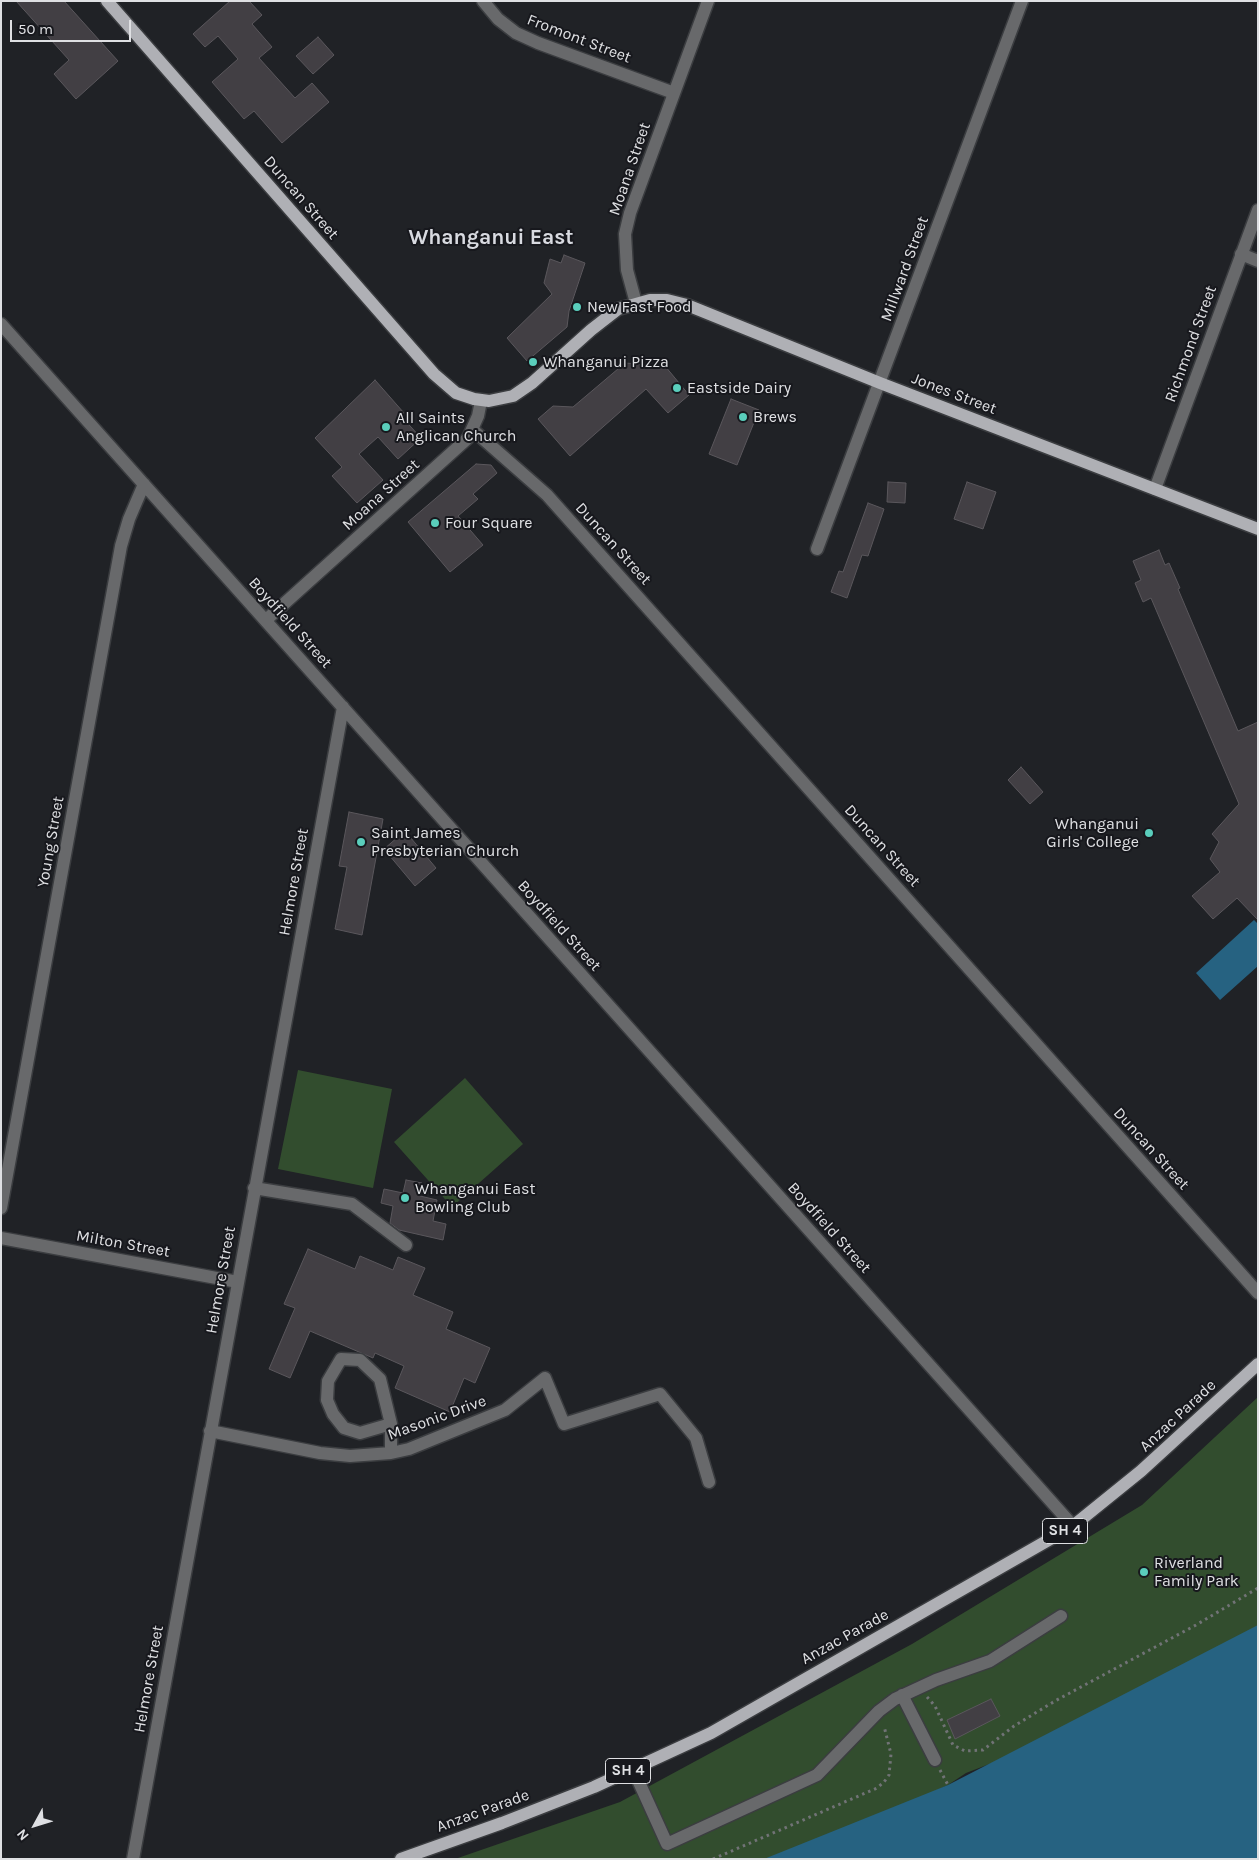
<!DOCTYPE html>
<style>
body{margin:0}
#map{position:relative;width:1259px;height:1860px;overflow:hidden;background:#202226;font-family:Karla,sans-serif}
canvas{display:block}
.frame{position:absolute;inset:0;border:2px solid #dfe0e3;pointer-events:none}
.north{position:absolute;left:10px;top:1800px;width:50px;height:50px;-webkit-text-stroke:4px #17181d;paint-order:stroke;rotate:231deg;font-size:14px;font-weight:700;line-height:20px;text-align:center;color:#dfe0e3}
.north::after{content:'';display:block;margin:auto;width:18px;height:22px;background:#dfe0e3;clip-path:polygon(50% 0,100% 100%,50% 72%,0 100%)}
.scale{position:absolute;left:10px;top:20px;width:121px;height:22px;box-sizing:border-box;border:2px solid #dfe0e3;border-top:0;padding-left:6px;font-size:15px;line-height:18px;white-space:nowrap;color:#dfe0e3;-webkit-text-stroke:4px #17181d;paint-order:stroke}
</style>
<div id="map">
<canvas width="1259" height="1860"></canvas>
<div class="frame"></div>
<div class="north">N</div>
<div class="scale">50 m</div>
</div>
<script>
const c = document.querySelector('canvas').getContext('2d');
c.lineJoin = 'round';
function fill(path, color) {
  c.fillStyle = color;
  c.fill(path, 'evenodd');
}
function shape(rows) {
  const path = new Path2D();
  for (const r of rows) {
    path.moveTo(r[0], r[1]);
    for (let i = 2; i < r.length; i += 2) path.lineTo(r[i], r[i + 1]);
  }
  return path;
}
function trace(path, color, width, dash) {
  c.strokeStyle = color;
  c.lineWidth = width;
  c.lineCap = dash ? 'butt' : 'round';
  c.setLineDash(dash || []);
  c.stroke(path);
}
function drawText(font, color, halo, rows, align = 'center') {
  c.font = font + ' Karla,sans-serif';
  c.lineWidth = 4;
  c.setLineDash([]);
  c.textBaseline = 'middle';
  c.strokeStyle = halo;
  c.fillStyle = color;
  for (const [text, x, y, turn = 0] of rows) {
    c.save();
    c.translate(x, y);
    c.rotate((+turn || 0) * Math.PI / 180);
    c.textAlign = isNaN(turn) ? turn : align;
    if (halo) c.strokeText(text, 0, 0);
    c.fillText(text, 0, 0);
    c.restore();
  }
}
fill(shape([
 [298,1070,392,1089,373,1188,278,1169],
 [465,1078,523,1144,452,1207,394,1142],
 [1258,1397,1258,1640,1151,1702,966,1773,948,1785,792,1859,455,1859,620,1802,912,1644,1142,1505]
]), '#324d2e');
fill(shape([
 [1254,920,1258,924,1258,966,1220,1000,1196,973],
 [1258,1625,1258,1859,764,1859,948,1785]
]), '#266281');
const building = shape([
 [16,1,64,1,118,61,76,99,54,74,69,60,16,1],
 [230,1,249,1,262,15,252,24,272,47,259,58,295,98,312,83,329,102,282,143,254,111,244,119,212,82,238,59,218,36,205,47,193,34,230,1],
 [318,37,334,55,313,74,296,56,318,37],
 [564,255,585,263,569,311,567,327,527,361,507,338,552,294,544,283,550,259,561,263,564,255],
 [625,363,665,366,689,395,668,413,646,389,570,456,538,419,553,406,573,407,625,363],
 [375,380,404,413,401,416,421,438,398,459,378,437,359,454,383,480,357,503,332,476,342,467,315,438,375,380],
 [731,399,759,410,737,465,709,454,731,399],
 [476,464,491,465,497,473,473,494,478,499,458,516,483,545,450,572,408,522,476,464],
 [888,482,906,483,905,503,887,502,888,482],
 [967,482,996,492,983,529,954,519,967,482],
 [868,503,884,509,868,556,862,555,847,598,831,592,839,571,843,572,868,503],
 [1159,550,1165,565,1169,563,1180,588,1178,589,1238,731,1258,722,1258,920,1237,898,1213,919,1192,896,1220,872,1210,859,1219,842,1212,834,1239,804,1151,598,1143,602,1135,583,1141,580,1133,561,1159,550],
 [1021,767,1043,792,1030,804,1008,780,1021,767],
 [349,812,383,819,362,935,335,929,347,867,339,866,349,812],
 [405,831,436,868,415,886,384,849,405,831],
 [406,1180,422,1183,420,1196,437,1200,433,1221,446,1224,443,1240,399,1230,390,1223,393,1206,381,1203,384,1189,403,1193,406,1180],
 [308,1249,355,1269,360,1256,393,1270,398,1257,425,1268,413,1295,453,1312,446,1329,490,1348,475,1383,464,1378,450,1412,395,1388,404,1366,375,1353,373,1358,310,1331,290,1378,269,1369,295,1308,284,1304,308,1249],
 [991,1699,1000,1716,955,1739,947,1720,991,1699]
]);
fill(building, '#423f44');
trace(building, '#5a575c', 1);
const minor = shape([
 [483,1,498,19,516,33,538,43,674,93],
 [1241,254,1258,261],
 [636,303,627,270,625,234,630,213,708,1],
 [1,324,1073,1526],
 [473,430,547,495,1258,1293],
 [1155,489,1258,210],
 [817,549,1022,1],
 [266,620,468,438,478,416,481,401],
 [254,1188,352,1204,406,1245],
 [1,1208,121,546,129,519,144,484],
 [1,1238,238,1282],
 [210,1431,320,1453,350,1456,391,1453,409,1449,505,1410,545,1378,564,1424,660,1394,696,1438,709,1482],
 [391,1453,391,1424,380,1379,360,1360,341,1359,328,1381,327,1400,333,1414,344,1428,360,1433,391,1424],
 [902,1695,935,1760],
 [633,1769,667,1844,817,1775,879,1711,895,1699,936,1680,990,1661,1061,1616],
 [133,1859,343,707]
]);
const major = shape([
 [107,1,434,374,456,393,474,399,489,401,513,396,532,383,591,330,618,309,650,300,667,300,687,305,880,383,1258,529],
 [401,1859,502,1823,594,1787,711,1733,1073,1526,1141,1471,1258,1364]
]);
trace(minor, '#3b3d40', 15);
trace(major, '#3b3d40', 15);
trace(shape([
 [927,1697,935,1706,953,1745,965,1751,983,1750,1014,1726,1055,1701,1196,1625,1258,1588],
 [940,1770,948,1785],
 [713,1859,877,1788,884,1782,889,1775,891,1754,884,1726]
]), '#717376', 3, [2.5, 4]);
trace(minor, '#68696b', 12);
trace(major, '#afb0b5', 12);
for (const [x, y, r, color] of [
 [577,307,5,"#5acebc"],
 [533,362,5,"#5acebc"],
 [677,388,5,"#5acebc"],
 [743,417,5,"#5acebc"],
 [386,427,5,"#5acebc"],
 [435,523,5,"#5acebc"],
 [1149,833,5,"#5acebc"],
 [361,842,5,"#5acebc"],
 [405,1198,5,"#5acebc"],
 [1144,1572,5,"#5acebc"]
]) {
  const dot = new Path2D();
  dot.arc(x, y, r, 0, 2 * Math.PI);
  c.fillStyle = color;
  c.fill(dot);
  trace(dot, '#17181d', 2);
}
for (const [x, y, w] of [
 [1065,1531,45],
 [628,1771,45]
]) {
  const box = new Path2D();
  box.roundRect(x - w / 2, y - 12.5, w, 25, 4);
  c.fillStyle = '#17181d';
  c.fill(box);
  trace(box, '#dfe0e3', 1);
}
drawText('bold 15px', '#dfe0e3', null, [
 ["SH 4",1065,1531],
 ["SH 4",628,1771]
]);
drawText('16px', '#dfe0e3', '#17181d', [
 ["Fromont Street",579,39,21],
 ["Moana Street",630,169,-71],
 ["Duncan Street",301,198,49],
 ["Millward Street",905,269,-70],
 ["Richmond Street",1191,344,-70],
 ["Jones Street",954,394,21],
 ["Moana Street",381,495,-42],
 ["Duncan Street",613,544,48],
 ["Boydfield Street",290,623,48],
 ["Young Street",51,842,-80],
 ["Duncan Street",882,846,48],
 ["Helmore Street",294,882,-80],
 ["Boydfield Street",559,926,48],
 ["Duncan Street",1151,1149,48],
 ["Boydfield Street",829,1228,48],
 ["Milton Street",123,1244,10],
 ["Helmore Street",221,1280,-80],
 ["Anzac Parade",1178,1416,-43],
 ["Masonic Drive",437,1418,-20],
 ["Anzac Parade",845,1637,-29],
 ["Helmore Street",149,1679,-80],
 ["Anzac Parade",483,1811,-20]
]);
drawText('16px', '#dfe0e3', '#17181d', [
 ["New Fast Food",587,307],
 ["Whanganui Pizza",543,362],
 ["Eastside Dairy",687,388],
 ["Brews",753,417],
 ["All Saints",396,418],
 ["Anglican Church",396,436],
 ["Four Square",445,523],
 ["Whanganui",1139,824,"right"],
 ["Girls' College",1139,842,"right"],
 ["Saint James",371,833],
 ["Presbyterian Church",371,851],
 ["Whanganui East",415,1189],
 ["Bowling Club",415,1207],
 ["Riverland",1154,1563],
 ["Family Park",1154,1581]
], 'left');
drawText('bold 21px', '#d8dae0', '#17181d', [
 ["Whanganui East",491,238]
]);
</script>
